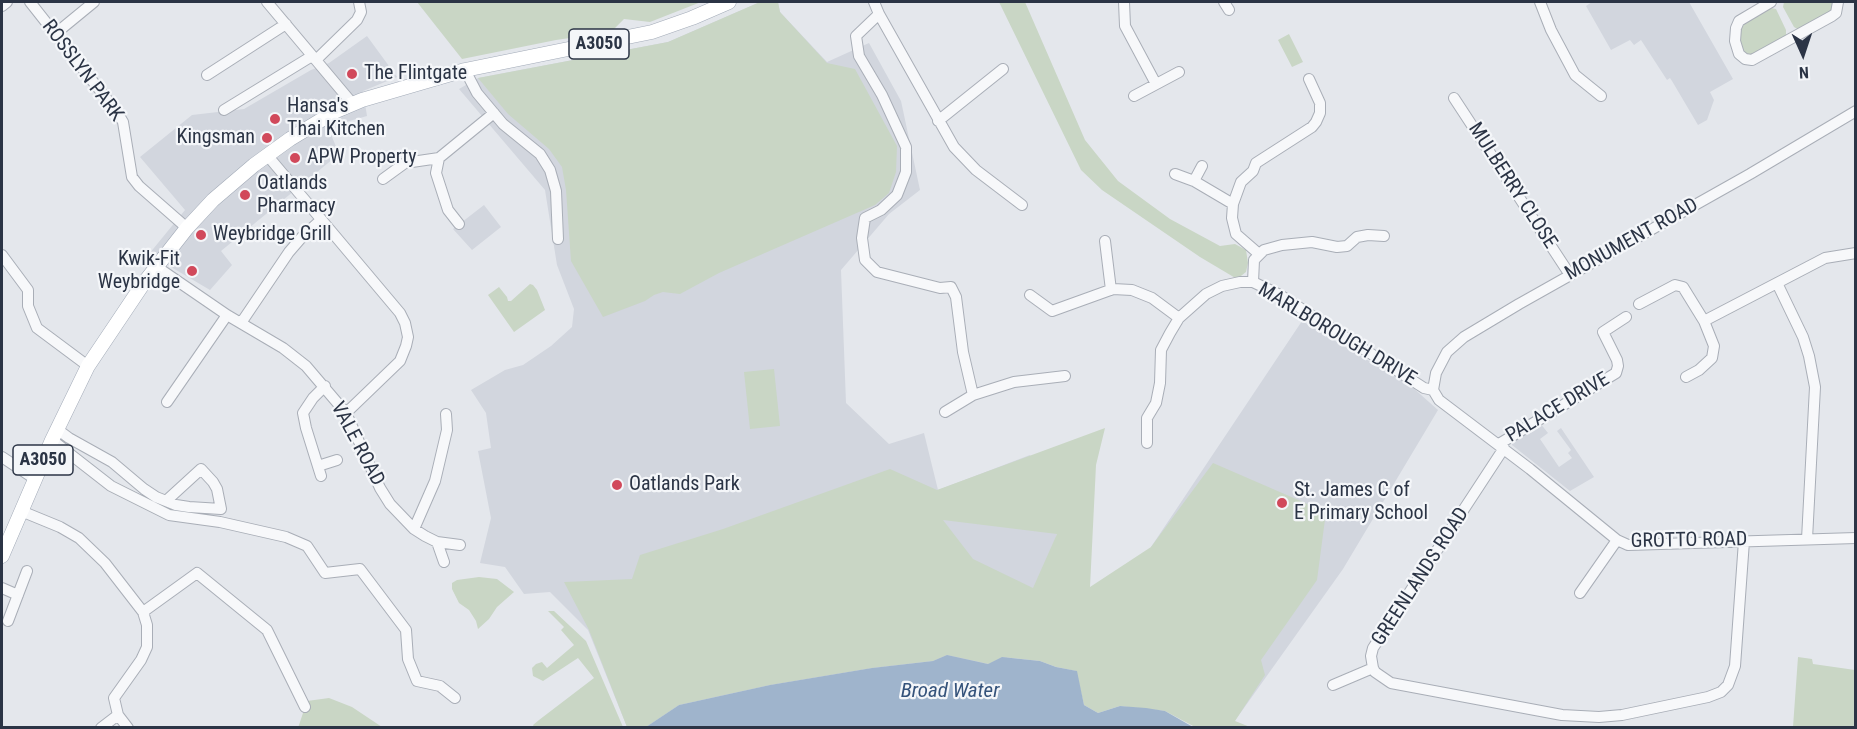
<!DOCTYPE html>
<style>
body{margin:0}
#map{position:relative;width:1857px;height:729px;overflow:hidden;background:#e4e7ec;font-family:"Roboto Condensed",sans-serif}
canvas{display:block}
.frame{position:absolute;inset:0;border:3px solid #2b3445;pointer-events:none}
.north{position:absolute;left:1773px;top:24px;width:60px;height:60px;-webkit-text-stroke:4px #f4f6f9;paint-order:stroke;rotate:177deg;font-size:16px;font-weight:700;line-height:24px;text-align:center;color:#2b3445}
.north::after{content:'';display:block;margin:auto;width:21px;height:27px;background:#2b3445;clip-path:polygon(50% 0,100% 100%,50% 72%,0 100%)}
</style>
<div id="map">
<canvas width="1857" height="729"></canvas>
<div class="frame"></div>
<div class="north">N</div>
</div>
<script>
const c = document.querySelector('canvas').getContext('2d');
c.lineJoin = 'round';
function fill(path, color) {
  c.fillStyle = color;
  c.fill(path, 'evenodd');
}
function shape(rows) {
  const path = new Path2D();
  for (const r of rows) {
    path.moveTo(r[0], r[1]);
    for (let i = 2; i < r.length; i += 2) path.lineTo(r[i], r[i + 1]);
  }
  return path;
}
function trace(path, color, width, dash) {
  c.strokeStyle = color;
  c.lineWidth = width;
  c.lineCap = dash ? 'butt' : 'round';
  c.setLineDash(dash || []);
  c.stroke(path);
}
function drawText(font, color, halo, rows, align = 'center') {
  c.font = font + ' "Roboto Condensed",sans-serif';
  c.lineWidth = 4.5;
  c.setLineDash([]);
  c.textBaseline = 'middle';
  c.strokeStyle = halo;
  c.fillStyle = color;
  for (const [text, x, y, turn = 0] of rows) {
    c.save();
    c.translate(x, y);
    c.rotate((+turn || 0) * Math.PI / 180);
    c.textAlign = isNaN(turn) ? turn : align;
    if (halo) c.strokeText(text, 0, 0);
    c.fillText(text, 0, 0);
    c.restore();
  }
}
fill(shape([
 [760,2,778,2,780,12,827,62,869,43,901,101,920,190,889,214,841,270,846,403,889,444,924,433,938,490,1030,455,1057,534,1033,649,989,664,933,661,872,668,770,685,679,705,646,727,627,727,588,630,550,592,524,594,505,567,480,563,491,518,478,451,491,448,486,413,471,390,505,370,523,365,551,346,572,327,574,309,557,265,545,190,459,89,478,78,668,42],
 [1592,2,1653,2,1664,3,1689,2,1733,79,1710,92,1714,100,1707,120,1698,125,1672,81,1670,78,1667,80,1641,40,1634,45,1630,40,1611,50,1586,6],
 [367,36,397,77,363,91,367,116,328,127,339,154,221,251,232,265,210,290,149,254,185,210,140,157,192,115,244,109,311,70,329,63],
 [484,205,501,227,472,250,453,229],
 [1302,321,1411,386,1438,410,1343,569,1234,722,1151,547],
 [1540,423,1548,433,1540,439,1559,467,1572,458,1568,453,1571,450,1557,431,1561,428,1594,477,1570,491,1512,445,1512,441]
]), '#d2d6de');
fill(shape([
 [417,2,701,2,650,22,624,19,611,32,556,40,462,59],
 [760,2,778,2,780,12,827,63,855,69,897,146,896,172,889,193,875,205,719,273,680,294,663,292,654,295,645,301,603,317,571,261,566,190,562,167,549,149,508,114,478,78,668,42],
 [999,2,1025,2,1085,140,1118,181,1170,219,1220,246,1235,244,1246,250,1248,263,1246,272,1237,279,1200,257,1102,190,1081,170],
 [1784,2,1834,2,1831,12,1799,30,1794,27,1783,7],
 [1771,8,1776,9,1786,30,1786,36,1751,57,1746,55,1738,42,1740,29,1743,24],
 [1289,34,1303,62,1292,67,1278,40],
 [530,284,533,285,537,290,545,310,514,332,488,295,499,287,507,297,508,301,511,301],
 [774,369,780,426,750,429,744,372],
 [1105,428,1096,465,1090,587,1151,547,1213,463,1326,512,1317,580,1261,660,1265,675,1235,721,1250,727,1195,727,1165,711,1120,706,1098,713,1084,705,1076,671,1056,667,1040,661,1002,657,989,664,947,655,933,661,872,668,770,685,679,705,646,727,627,727,589,630,564,582,632,579,640,555,723,529,890,469,937,490],
 [943,520,1057,534,1033,588,973,559],
 [479,577,497,579,514,592,497,607,489,619,478,629,476,621,469,610,459,603,452,589,452,583,457,580],
 [548,611,554,611,586,641,623,727,534,727,533,725,539,720,594,678,578,658,543,681,533,676,532,668,536,664,542,662,547,668,574,645,561,630,564,627],
 [1798,657,1812,659,1813,664,1855,670,1855,727,1793,727],
 [329,698,352,707,382,727,298,728,307,701]
]), '#c9d6c5');
fill(shape([
 [947,655,988,664,1002,657,1040,661,1056,667,1077,671,1084,705,1098,713,1120,706,1146,708,1165,711,1193,727,646,727,679,705,770,685,872,668,933,661]
]), '#9fb4cc');
const minor = shape([
 [30,2,117,112,123,122,132,177,139,186,187,228],
 [267,2,352,103],
 [874,2,879,14,954,147,976,170,1022,205],
 [1124,2,1125,26,1156,84],
 [1224,2,1229,10],
 [1540,2,1551,30,1575,75,1601,96],
 [1771,2,1739,21,1736,28,1735,41,1739,54,1745,59,1752,60,1832,16,1836,13,1838,2],
 [2,6,7,2],
 [879,14,856,36,859,56,882,95,906,147,906,172,897,195,881,210,865,218,862,238,865,260,877,272,940,288,951,287,956,297,963,352,973,395,945,412],
 [55,34,94,2],
 [316,60,357,20,361,12,359,2],
 [465,70,477,93,503,124,540,154,550,170,556,191,558,239],
 [207,75,286,24],
 [1134,96,1179,72],
 [1454,98,1570,275],
 [224,110,312,56],
 [938,121,1003,69],
 [267,155,400,313,405,323,408,337,406,346,400,361,346,413],
 [1202,166,1194,181,1233,204],
 [1175,174,1194,181],
 [383,179,405,163,439,158],
 [459,224,448,210,436,173,439,158,494,113],
 [1105,241,1111,290],
 [1259,254,1236,234,1232,218,1233,204,1241,182,1253,171,1256,163,1312,127,1316,122,1320,113,1320,103,1309,79],
 [2,255,28,290,28,306,37,328,88,366],
 [157,267,227,315,283,348,306,366,346,413,380,488,390,504,414,529,425,536,437,542,460,545],
 [1253,282,1254,260,1264,250,1282,245,1312,242,1337,247,1347,246,1357,237,1368,235,1384,236],
 [1777,283,1803,337,1809,356,1815,387,1807,539],
 [1030,295,1052,311,1113,289,1132,290,1152,298,1179,318],
 [1639,304,1675,285,1683,287,1704,321,1714,346,1712,358,1699,370,1686,377],
 [1704,321,1825,258,1856,253],
 [241,323,289,252,302,237,321,220],
 [1433,390,1436,373,1447,352,1464,337,1519,304,1750,174,1856,111],
 [1433,390,1439,400,1530,469,1617,540,1628,545,1856,538],
 [973,395,1014,382,1065,376],
 [167,402,227,315],
 [57,429,69,438,112,462,144,489,156,497,176,505,189,507,221,509,217,489,213,482,201,469,166,501],
 [52,440,111,486,169,515,220,522,286,537,307,546,325,573,360,569,406,630,408,659,417,681,440,686,455,698],
 [1147,443,1147,418,1156,403,1160,383,1161,350,1170,333,1179,318,1206,294,1222,286,1240,282,1253,282,1280,295,1424,388,1433,390],
 [1499,444,1616,373,1618,366,1617,360,1603,332,1626,317],
 [1504,448,1373,648,1371,656,1373,668,1375,672,1391,683,1562,715,1599,717,1622,715,1708,697,1721,692,1728,685,1735,666,1744,541],
 [2,457,35,479],
 [318,466,337,460],
 [321,476,306,428,303,413,313,398,325,386],
 [21,511,60,527,79,538,105,563,143,612,147,625,147,647,141,660,114,698,118,715,128,728],
 [414,529,435,481,447,430,446,414],
 [437,542,444,562],
 [2,588,18,595],
 [1580,593,1617,540],
 [143,612,197,573,267,630,305,707],
 [8,621,27,571],
 [1333,685,1373,668],
 [101,728,118,715]
]);
const major = shape([
 [2,556,52,440,88,366,143,284,187,228,213,200,254,165,290,139,336,111,362,100,465,70,652,32,692,18,729,2]
]);
trace(minor, '#a9aeb7', 12);
trace(major, '#a3abb8', 15);
trace(minor, '#f7f8fa', 10);
trace(major, '#fff', 14);
for (const [x, y, r, color] of [
 [352,74,6,"#d1495b"],
 [275,119,6,"#d1495b"],
 [267,138,6,"#d1495b"],
 [295,158,6,"#d1495b"],
 [245,195,6,"#d1495b"],
 [201,235,6,"#d1495b"],
 [192,271,6,"#d1495b"],
 [617,485,6,"#d1495b"],
 [1282,503,6,"#d1495b"]
]) {
  const dot = new Path2D();
  dot.arc(x, y, r, 0, 2 * Math.PI);
  c.fillStyle = color;
  c.fill(dot);
  trace(dot, '#f4f6f9', 2);
}
for (const [x, y, w] of [
 [599,44,60],
 [43,460,60]
]) {
  const box = new Path2D();
  box.roundRect(x - w / 2, y - 15, w, 30, 4.5);
  c.fillStyle = '#f4f6f9';
  c.fill(box);
  trace(box, '#2b3445', 1.5);
}
drawText('bold 18px', '#2b3445', null, [
 ["A3050",599,44],
 ["A3050",43,460]
]);
drawText('20px', '#2b3445', '#f4f6f9', [
 ["ROSSLYN PARK",82,71,53],
 ["MULBERRY CLOSE",1512,186,57],
 ["MONUMENT ROAD",1632,240,-29],
 ["MARLBOROUGH DRIVE",1337,335,31],
 ["PALACE DRIVE",1558,408,-31],
 ["VALE ROAD",357,444,62],
 ["GROTTO ROAD",1689,541,-1],
 ["GREENLANDS ROAD",1421,577,-57]
]);
drawText('20px', '#2b3445', '#f4f6f9', [
 ["The Flintgate",364,74],
 ["Hansa's",287,107],
 ["Thai Kitchen",287,130],
 ["Kingsman",255,138,"right"],
 ["APW Property",307,158],
 ["Oatlands",257,184],
 ["Pharmacy",257,207],
 ["Weybridge Grill",213,235],
 ["Kwik-Fit",180,260,"right"],
 ["Weybridge",180,283,"right"],
 ["Oatlands Park",629,485],
 ["St. James C of",1294,491],
 ["E Primary School",1294,514]
], 'left');
drawText('italic 21px', '#34527a', '#f4f6f9', [
 ["Broad Water",950,692]
]);
</script>
